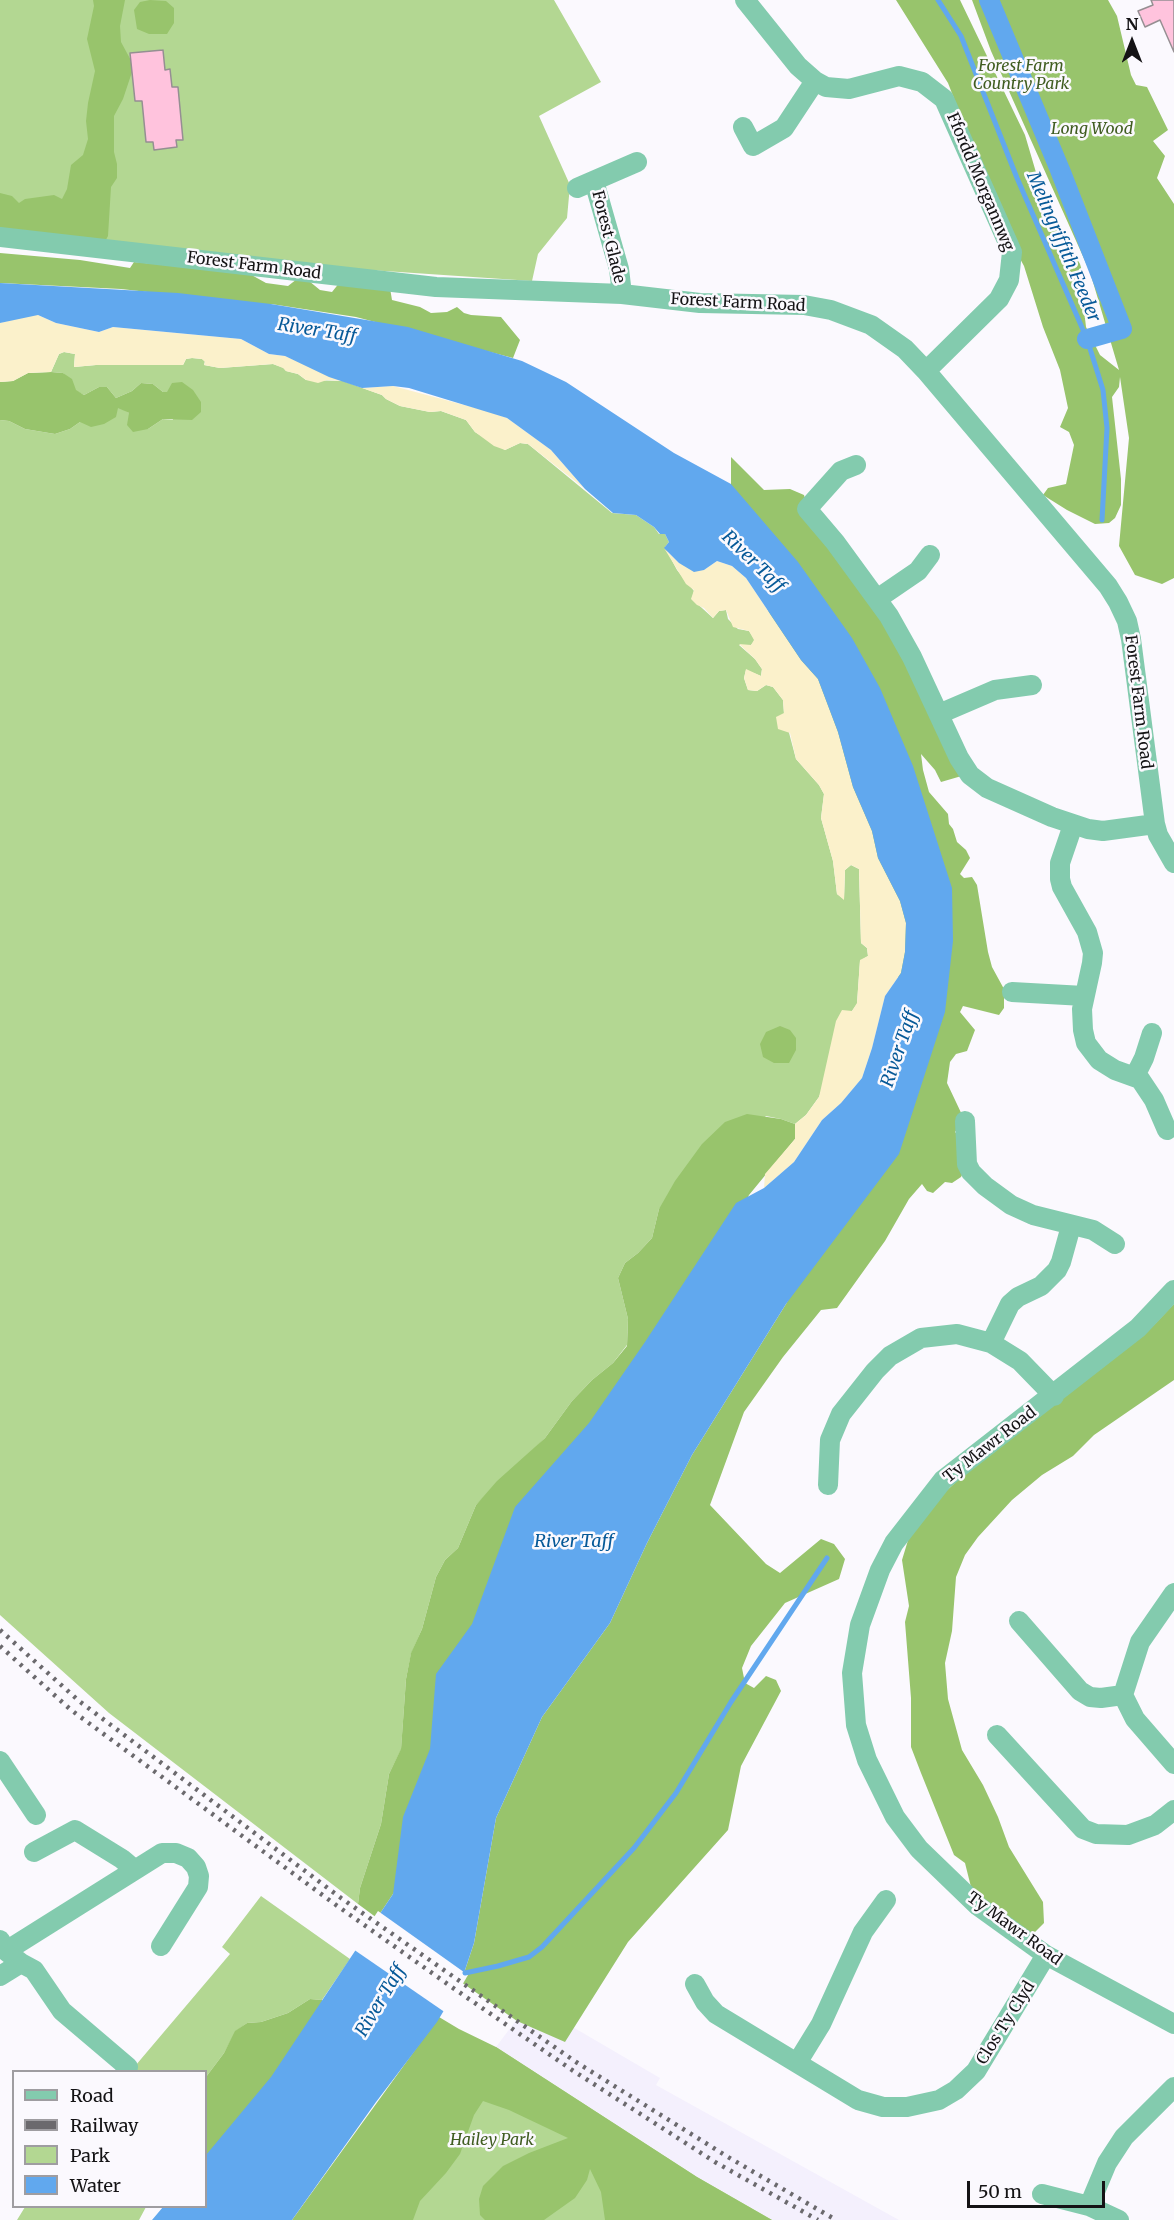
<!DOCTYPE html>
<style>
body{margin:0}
#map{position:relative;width:1174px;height:2220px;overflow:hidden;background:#fbf9fe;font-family:Merriweather,serif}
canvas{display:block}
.legend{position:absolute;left:12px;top:2070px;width:195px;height:138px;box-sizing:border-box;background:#fbf9fe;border:2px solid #9f9da1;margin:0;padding:8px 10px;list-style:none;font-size:18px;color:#141315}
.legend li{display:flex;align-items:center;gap:12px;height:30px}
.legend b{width:30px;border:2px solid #9f9da1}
.north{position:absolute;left:1102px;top:12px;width:60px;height:60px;-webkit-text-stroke:4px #fbf9fe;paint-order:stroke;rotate:0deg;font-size:16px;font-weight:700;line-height:24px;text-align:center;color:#141315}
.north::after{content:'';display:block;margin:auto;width:21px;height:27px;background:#141315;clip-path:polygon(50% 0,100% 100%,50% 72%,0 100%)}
.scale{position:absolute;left:967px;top:2181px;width:138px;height:27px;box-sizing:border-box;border:3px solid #141315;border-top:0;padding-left:8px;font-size:18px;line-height:21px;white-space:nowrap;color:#141315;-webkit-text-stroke:4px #fbf9fe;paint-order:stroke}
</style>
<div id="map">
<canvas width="1174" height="2220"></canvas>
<ul class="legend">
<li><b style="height:8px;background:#83cbae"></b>Road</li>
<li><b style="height:8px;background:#6b696d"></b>Railway</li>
<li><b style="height:16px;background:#b3d792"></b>Park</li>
<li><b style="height:16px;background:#61a8ee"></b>Water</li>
</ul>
<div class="north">N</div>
<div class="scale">50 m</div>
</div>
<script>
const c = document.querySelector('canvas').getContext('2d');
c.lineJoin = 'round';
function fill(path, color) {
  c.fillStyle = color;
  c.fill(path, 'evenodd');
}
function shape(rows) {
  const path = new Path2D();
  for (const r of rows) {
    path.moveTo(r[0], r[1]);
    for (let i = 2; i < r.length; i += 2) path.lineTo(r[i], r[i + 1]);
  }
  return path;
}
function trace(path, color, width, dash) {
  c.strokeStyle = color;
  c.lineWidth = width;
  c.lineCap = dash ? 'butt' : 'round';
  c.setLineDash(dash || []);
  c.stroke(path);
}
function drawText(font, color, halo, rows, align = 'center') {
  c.font = font + ' Merriweather,serif';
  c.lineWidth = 5;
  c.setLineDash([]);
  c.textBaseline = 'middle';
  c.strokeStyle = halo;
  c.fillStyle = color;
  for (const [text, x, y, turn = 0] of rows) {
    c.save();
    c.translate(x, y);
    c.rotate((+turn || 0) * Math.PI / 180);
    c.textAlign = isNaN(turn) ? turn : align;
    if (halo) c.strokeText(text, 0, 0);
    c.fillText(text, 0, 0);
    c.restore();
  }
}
fill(shape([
 [520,2015,571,2026,660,2078,656,2085,899,2220,772,2220,697,2177,496,2047]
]), '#f4f0fd');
fill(shape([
 [0,0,554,0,601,82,539,116,570,185,567,218,538,254,532,281,296,265,0,233],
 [64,352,75,354,74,367,96,365,183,365,186,359,192,358,202,359,205,361,204,365,220,368,273,364,284,368,286,371,298,374,306,380,343,381,382,395,386,399,400,406,430,412,441,411,466,420,475,432,505,450,520,443,528,444,612,513,636,515,654,527,659,534,665,534,669,542,665,547,677,570,694,591,692,599,713,618,719,611,726,610,728,619,738,629,749,631,755,640,751,645,739,645,755,659,762,669,761,676,746,670,744,678,748,690,757,691,766,685,773,687,783,700,784,714,796,759,819,785,824,794,821,818,833,861,837,894,844,899,845,870,851,865,859,869,861,943,867,948,868,956,860,961,857,1004,852,1011,819,1097,806,1115,795,1124,781,1119,766,1116,659,1209,652,1238,638,1253,625,1263,618,1278,628,1319,627,1345,613,1363,592,1380,572,1401,545,1438,476,1505,458,1548,445,1560,436,1577,422,1629,411,1654,406,1679,401,1750,389,1774,381,1824,360,1888,358,1904,109,1713,0,1615,0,420,9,421,25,429,55,434,70,429,80,422,118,407,129,413,148,429,163,419,173,420,167,392,163,392,153,384,141,383,132,391,116,398,107,387,99,387,84,395,76,391,63,373,51,372,59,354],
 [261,1896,350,1959,322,2000,310,1999,288,2013,261,2022,247,2023,236,2031,224,2053,206,2077,206,2072,130,2072,230,1954,222,1947],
 [496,2047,697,2177,772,2220,319,2220,460,2055],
 [25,2207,146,2207,139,2220,17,2220]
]), '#b3d792');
fill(shape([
 [93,0,125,0,120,26,121,42,134,66,123,99,114,116,114,152,117,164,117,178,111,187,108,236,102,247,0,246,0,193,12,196,19,203,25,199,54,195,62,199,67,189,71,165,83,155,88,139,86,121,88,103,95,71,87,39,94,6],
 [150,0,166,1,174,8,174,23,167,34,149,34,137,29,134,10,140,2],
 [896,0,960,0,1025,135,1045,203,1080,264,1085,281,1083,300,1086,327,1100,355,1119,370,1090,272,991,51,972,0,1108,0,1117,16,1131,75,1136,85,1147,87,1168,130,1153,141,1165,156,1157,178,1174,204,1174,578,1162,584,1135,575,1119,546,1129,438,1120,377,1119,387,1112,397,1121,479,1121,505,1115,518,1109,523,1095,524,1067,510,1043,495,1048,488,1066,484,1074,445,1069,432,1060,427,1068,408,1060,370,1043,327,1024,266,1006,233,948,83],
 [0,253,80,260,130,268,134,262,248,273,266,283,288,286,297,279,309,281,320,290,332,292,340,282,390,288,392,300,420,307,431,313,447,312,457,307,464,313,471,315,501,317,520,340,513,358,356,317,271,304,264,305,121,289,0,283],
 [51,372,63,373,72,379,76,390,84,395,99,387,107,387,116,398,132,391,141,383,153,384,163,392,167,392,172,383,182,382,193,390,201,402,201,412,192,420,163,419,148,429,133,432,127,425,129,413,118,408,116,417,104,424,91,427,80,422,70,429,55,434,25,429,9,421,0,420,0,382,13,381,28,373],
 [731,457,764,490,790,489,804,495,807,506,879,611,965,775,941,782,935,770,921,754,923,770,929,792,948,814,949,824,953,829,957,842,966,850,970,858,960,874,964,878,972,877,977,885,988,952,992,967,1004,989,1004,1008,999,1015,963,1006,960,1012,975,1030,967,1051,956,1054,950,1062,947,1083,964,1119,955,1132,961,1138,966,1167,961,1177,952,1183,945,1182,933,1193,927,1191,922,1184,909,1199,885,1241,837,1308,821,1310,783,1357,744,1412,710,1505,766,1564,780,1573,821,1539,834,1544,845,1559,839,1579,785,1603,751,1646,742,1668,745,1683,754,1688,766,1676,776,1680,781,1691,741,1766,728,1830,628,1942,565,2042,517,2021,461,1982,474,1943,496,1818,542,1717,610,1623,647,1543,692,1455,786,1304,921,1041,727,495,731,484],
 [780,1026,790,1030,796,1038,796,1050,789,1063,774,1063,763,1057,760,1044,766,1032],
 [747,1114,781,1119,795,1124,795,1139,749,1195,722,1253,393,1894,377,1918,358,1904,360,1888,381,1824,389,1774,401,1749,406,1679,411,1653,422,1629,436,1577,445,1560,458,1548,476,1505,497,1481,545,1438,572,1401,592,1380,613,1363,627,1346,628,1319,618,1278,625,1263,638,1253,652,1238,659,1209,675,1181,702,1144,725,1122],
 [1174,1304,1174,1380,1094,1435,1073,1456,1042,1475,1012,1500,978,1537,965,1555,956,1577,952,1631,945,1663,948,1699,962,1750,983,1785,998,1817,1009,1847,1043,1902,1044,1923,1033,1934,974,1899,965,1863,954,1855,921,1773,911,1747,911,1698,905,1622,909,1606,902,1560,909,1537,945,1492,1003,1439,1150,1329],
 [310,1999,322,2000,325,2008,206,2176,206,2077,224,2053,235,2031,247,2023,261,2022,288,2013],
 [439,2017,459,2029,496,2047,697,2177,772,2220,605,2220,601,2192,590,2169,587,2180,575,2198,544,2220,485,2220,480,2215,479,2199,483,2186,503,2166,529,2153,568,2138,509,2110,483,2101,474,2115,460,2154,446,2173,420,2201,413,2220,292,2220]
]), '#98c46c');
fill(shape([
 [31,315,38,315,56,323,99,332,113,327,241,339,269,354,285,356,343,381,327,380,318,383,306,380,298,374,286,371,283,368,273,364,220,368,204,365,205,362,202,359,192,358,186,359,183,365,96,365,74,367,75,354,64,352,59,354,51,372,28,373,13,381,0,382,0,323],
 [393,386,487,411,507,418,551,450,585,489,528,444,520,443,505,450,494,446,475,432,466,420,441,411,430,412,400,406,386,399,382,395,362,388],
 [664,548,679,563,704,570,717,561,732,566,746,578,801,660,818,679,838,732,853,787,872,831,878,858,900,901,906,923,905,952,901,973,885,996,872,1048,862,1078,841,1103,822,1120,794,1162,764,1188,765,1174,795,1139,795,1124,806,1115,819,1097,836,1021,842,1010,852,1011,857,1003,860,960,868,956,867,948,861,943,859,869,851,865,845,870,844,900,837,894,833,861,821,818,824,794,819,785,796,759,790,733,778,729,776,717,784,713,783,700,773,687,766,685,757,691,748,690,744,678,746,669,761,676,762,669,755,659,739,644,751,645,754,640,749,631,733,627,726,610,719,611,713,618,704,608,697,605,691,599,694,590,686,584]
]), '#fbf1cb');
fill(shape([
 [0,283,178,293,271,304,408,327,522,361,566,382,674,453,731,484,798,562,852,638,880,688,913,766,952,888,953,941,945,1012,899,1154,786,1304,692,1455,647,1543,610,1623,542,1717,496,1818,474,1943,461,1982,437,2022,376,2102,292,2220,152,2220,163,2207,206,2206,206,2155,271,2077,393,1894,403,1817,430,1749,436,1674,472,1624,515,1507,589,1423,645,1342,736,1203,764,1188,794,1162,822,1120,841,1103,862,1078,872,1048,885,996,901,973,905,952,906,923,900,901,878,858,872,831,853,787,838,732,818,679,801,660,746,578,732,566,717,561,704,570,694,572,679,563,664,548,669,542,665,534,660,534,654,527,636,515,613,513,585,489,551,450,507,418,409,388,393,386,362,388,329,377,285,356,269,354,241,339,113,327,99,332,56,323,38,315,0,323]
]), '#61a8ee');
fill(shape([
 [378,1911,468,1975,446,2013,353,1949]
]), '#fbf9fe');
trace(shape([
 [938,0,961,36,1017,178,1087,339,1103,390,1107,428,1102,520],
 [465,1973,498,1966,529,1957,542,1947,634,1848,676,1793,731,1702,827,1558]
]), '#61a8ee', 5);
trace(shape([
 [989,0,1060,170,1122,329,1087,339]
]), '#61a8ee', 20);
const building = shape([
 [1151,0,1174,0,1174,52,1160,20,1145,27,1138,11,1153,5,1151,0],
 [163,50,165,70,170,69,172,87,178,87,183,140,176,140,177,147,154,150,153,142,146,142,142,101,135,101,130,53,163,50]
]);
fill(building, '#ffc3dd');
trace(building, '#958f92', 1.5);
trace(shape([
 [745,0,798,66,815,81,826,87,849,89,899,76,922,82,944,99,1012,252,1009,280,999,299,926,371],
 [743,127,753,146,784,128,815,81],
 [594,181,619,269,622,294],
 [577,188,637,162],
 [0,237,436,287,622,294,700,303,804,305,831,310,871,325,905,349,926,371,1108,586,1118,602,1127,621,1131,639,1155,824,1158,835,1174,863],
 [856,465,841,471,807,509,835,542,889,616,912,657,959,758,970,775,987,788,1052,817,1088,829,1103,831,1155,824],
 [877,599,918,571,930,555],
 [939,714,995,690,1032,685],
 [1073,825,1060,863,1060,879,1062,887,1087,932,1093,953,1092,963,1082,1009,1083,1030,1086,1043,1099,1060,1115,1070,1140,1079,1154,1100,1167,1130],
 [1012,992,1084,996],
 [1135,1076,1144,1058,1152,1033],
 [965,1121,967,1164,971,1172,985,1186,1011,1205,1033,1215,1093,1230,1115,1244],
 [1174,1290,1138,1328,943,1480,894,1543,880,1570,860,1625,852,1673,856,1725,867,1760,895,1817,919,1849,978,1906,1046,1955,1174,2024],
 [991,1343,1010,1304,1018,1297,1041,1286,1057,1270,1061,1262,1071,1226],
 [828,1485,830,1440,841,1414,875,1371,890,1356,921,1338,957,1334,991,1343,1020,1361,1054,1396],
 [1174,1593,1140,1642,1123,1695,1135,1719,1174,1764],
 [1019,1621,1080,1691,1090,1697,1101,1698,1123,1695],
 [997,1735,1083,1829,1096,1834,1128,1835,1155,1825,1174,1810],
 [0,1761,36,1815],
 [34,1852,75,1830,122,1859,135,1870],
 [0,1940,6,1951,21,1963,34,1970,62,2011,128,2067,125,2072],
 [6,1951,162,1853,176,1853,188,1858,196,1867,199,1876,198,1887,161,1946],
 [0,1976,21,1963],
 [695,1984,705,2002,716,2014,858,2100,883,2107,907,2107,939,2100,956,2090,976,2071,1046,1955],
 [797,2063,821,2024,863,1932,886,1900],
 [1042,2194,1089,2206],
 [1119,2220,1089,2206,1107,2163,1124,2137,1174,2087]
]), '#83cbae', 20);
trace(shape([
 [0,1630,79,1701,341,1898,461,1982,576,2062,728,2157,836,2220],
 [0,1646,71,1710,336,1905,456,1990,572,2070,715,2162,818,2220]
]), '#6b696d', 4.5, [3, 6]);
drawText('italic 16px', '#405d21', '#fbf9fe', [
 ["Forest Farm",1021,66],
 ["Country Park",1021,84],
 ["Long Wood",1092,129],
 ["Hailey Park",492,2140]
]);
drawText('16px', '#141315', '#fbf9fe', [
 ["Ffordd Morgannwg",980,182,67],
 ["Forest Glade",608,237,76],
 ["Forest Farm Road",254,266,7],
 ["Forest Farm Road",738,303,3],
 ["Forest Farm Road",1138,702,83],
 ["Ty Mawr Road",990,1445,-38],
 ["Ty Mawr Road",1014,1929,36],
 ["Clos Ty Clyd",1006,2023,-58]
]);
drawText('italic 18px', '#065998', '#fbf9fe', [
 ["Melingriffith Feeder",1063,247,67],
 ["River Taff",317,331,9],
 ["River Taff",753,562,44],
 ["River Taff",900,1049,-71],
 ["River Taff",574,1542],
 ["River Taff",381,2001,-59]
]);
</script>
